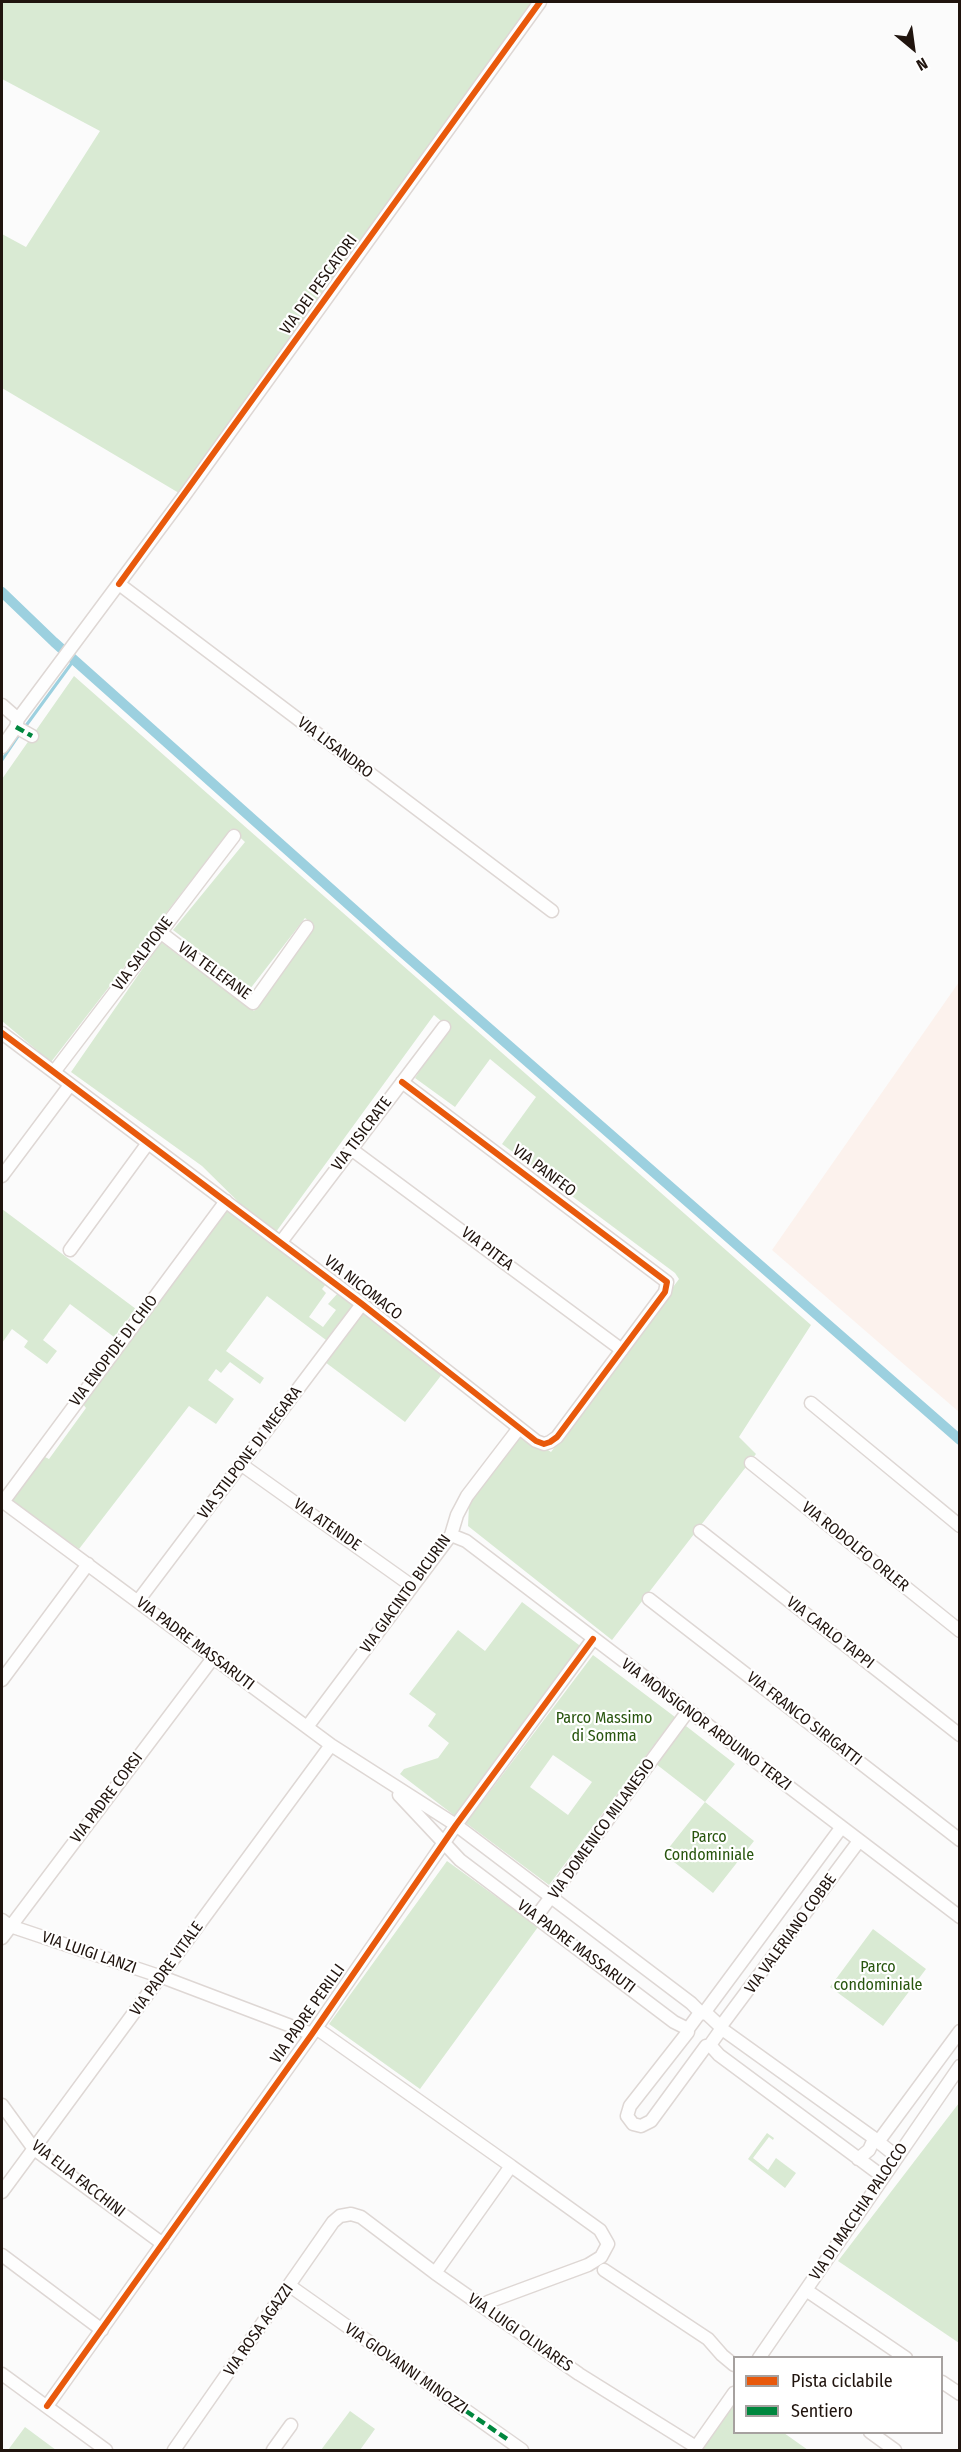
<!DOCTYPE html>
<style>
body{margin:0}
#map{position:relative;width:961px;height:2452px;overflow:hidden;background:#fbfbfb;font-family:"Fira Sans Condensed",sans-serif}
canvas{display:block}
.frame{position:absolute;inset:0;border:3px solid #20140e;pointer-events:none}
.legend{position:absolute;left:733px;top:2356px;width:210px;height:78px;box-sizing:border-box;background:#fff;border:2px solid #a6a19f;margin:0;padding:8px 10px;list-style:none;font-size:18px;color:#20140e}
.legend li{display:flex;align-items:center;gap:12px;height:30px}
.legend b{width:30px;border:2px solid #a6a19f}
.north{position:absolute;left:883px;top:18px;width:60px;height:60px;-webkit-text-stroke:4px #fff;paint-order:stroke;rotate:151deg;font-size:16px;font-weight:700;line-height:24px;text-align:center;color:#20140e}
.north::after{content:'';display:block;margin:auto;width:21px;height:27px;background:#20140e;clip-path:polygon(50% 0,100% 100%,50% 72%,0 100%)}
</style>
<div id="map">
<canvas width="961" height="2452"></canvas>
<div class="frame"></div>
<ul class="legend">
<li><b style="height:8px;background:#e8590c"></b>Pista ciclabile</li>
<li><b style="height:8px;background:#00873e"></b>Sentiero</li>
</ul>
<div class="north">N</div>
</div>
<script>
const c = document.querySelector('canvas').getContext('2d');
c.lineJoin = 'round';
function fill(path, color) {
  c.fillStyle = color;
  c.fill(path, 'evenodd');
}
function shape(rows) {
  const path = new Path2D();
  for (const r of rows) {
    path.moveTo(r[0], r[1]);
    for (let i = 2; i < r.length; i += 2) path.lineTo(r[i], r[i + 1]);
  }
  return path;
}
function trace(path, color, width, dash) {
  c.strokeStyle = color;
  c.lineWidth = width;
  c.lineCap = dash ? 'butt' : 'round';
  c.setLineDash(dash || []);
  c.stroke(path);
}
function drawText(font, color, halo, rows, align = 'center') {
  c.font = font + ' "Fira Sans Condensed",sans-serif';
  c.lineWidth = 4.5;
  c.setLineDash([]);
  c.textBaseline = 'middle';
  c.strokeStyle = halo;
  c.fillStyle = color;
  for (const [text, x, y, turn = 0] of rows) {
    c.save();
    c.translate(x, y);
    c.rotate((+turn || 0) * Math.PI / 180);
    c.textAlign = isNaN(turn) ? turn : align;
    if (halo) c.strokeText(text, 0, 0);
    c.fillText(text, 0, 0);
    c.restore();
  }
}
fill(shape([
 [959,982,959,1412,772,1250]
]), '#fcf2ed');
fill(shape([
 [2,2,540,2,184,496,2,388,2,234,26,247,100,131,2,79],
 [74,676,811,1325,739,1437,756,1454,612,1640,468,1526,469,1505,517,1436,523,1434,551,1452,679,1279,675,1273,502,1144,536,1097,490,1059,455,1107,415,1078,448,1027,434,1015,273,1236,202,1166,71,1072,161,942,254,1011,314,925,305,918,250,989,173,930,245,842,231,829,51,1062,2,1021,2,779],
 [2,1209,136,1309,114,1337,70,1304,43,1340,57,1351,47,1364,24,1347,28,1341,12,1329,2,1343],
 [228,1209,326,1284,322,1289,326,1293,309,1317,323,1327,336,1310,328,1304,338,1293,354,1304,326,1340,267,1296,226,1351,264,1378,260,1384,230,1362,221,1373,216,1369,208,1380,234,1399,216,1424,189,1406,79,1549,9,1499,43,1456,49,1459,86,1408,82,1403],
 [363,1312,443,1373,405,1422,325,1362],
 [522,1602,583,1648,455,1816,400,1774,404,1769,438,1758,449,1743,428,1726,436,1714,409,1694,458,1630,485,1651],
 [593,1655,675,1717,549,1885,466,1823],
 [553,1755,592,1782,568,1815,530,1787],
 [686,1726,735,1764,705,1802,754,1841,713,1893,664,1854,705,1802,656,1764],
 [447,1861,538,1927,420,2089,329,2024],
 [873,1929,926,1969,883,2026,830,1987],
 [959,2103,959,2343,838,2261],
 [767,2133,774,2138,773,2140,769,2137,753,2158,768,2170,776,2158,796,2173,785,2188,748,2159],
 [734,2395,734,2432,784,2433,808,2450,694,2450],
 [350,2411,375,2429,360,2450,321,2450],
 [25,2427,56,2450,8,2450]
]), '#d9ead3');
trace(shape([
 [25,727,74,660],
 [2,760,21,732]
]), '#9cd0df', 3);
trace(shape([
 [2,592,54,642,395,946,960,1440]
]), '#9cd0df', 10);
const minor = shape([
 [119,584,552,911],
 [2,705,18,719],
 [16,727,32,736],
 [2,747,16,727,18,719,184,496,540,2],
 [160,932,253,1003,307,927],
 [2,1033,362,1304,536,1441,544,1444,550,1442,557,1437,665,1292,667,1282,402,1082],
 [54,1072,234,836],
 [351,1149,622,1350],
 [2,1176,70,1085],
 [281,1242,444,1027],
 [70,1250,148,1143],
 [811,1403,960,1526],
 [751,1463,960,1631],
 [242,1465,412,1586],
 [2,1501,331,1745,456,1825,691,2003,701,2013],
 [3,1502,226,1201],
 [700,1531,960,1735],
 [451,1535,466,1541,960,1917],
 [649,1599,960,1840],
 [138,1601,362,1304],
 [2,1680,88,1564],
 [307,1727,451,1535,457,1515,467,1496,519,1428],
 [399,1795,460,1860,674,2022,688,2029],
 [536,1917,688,1711],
 [2,1920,10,1926,162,1977,312,2034],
 [2,1938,213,1658],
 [704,2013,841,1828],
 [721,2026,859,1841],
 [316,2028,511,2166,435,2273],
 [688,2029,699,2014,706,2013,722,2028,710,2045],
 [722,2029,871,2136,896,2156],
 [688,2032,630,2106,627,2116,633,2124,641,2126,651,2121,706,2046],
 [710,2045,719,2055,882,2176],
 [2,2105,34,2149,163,2244],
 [878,2142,960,2031],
 [858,2159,869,2150,874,2139],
 [2,2192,331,1745],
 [2,2255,102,2330],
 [604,2270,708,2339,722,2355,734,2365],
 [290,2286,522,2450],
 [806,2290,906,2358],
 [488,2302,588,2265,601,2257,608,2244,600,2230,511,2166],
 [759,2358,960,2066],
 [2,2374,106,2450],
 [942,2382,960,2394],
 [47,2406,312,2034,456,1825,593,1639],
 [870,2432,895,2450],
 [174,2450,333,2222,340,2216,351,2214,361,2217,435,2273,579,2374,696,2447],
 [273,2450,291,2425],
 [694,2450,734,2393]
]);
trace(minor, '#ded7d4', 15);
trace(minor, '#fefefe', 12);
trace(shape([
 [16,727,32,736],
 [466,2411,507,2439]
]), '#00873e', 4.5, [9, 4.5]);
trace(shape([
 [119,584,540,2],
 [2,1033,362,1304,536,1441,544,1444,550,1442,557,1437,665,1292,667,1282,402,1082],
 [47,2406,312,2034,456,1825,593,1639]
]), '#e8590c', 6);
drawText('16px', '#20140e', '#fff', [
 ["VIA DEI PESCATORI",319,285,-54],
 ["VIA LISANDRO",335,748,37],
 ["VIA SALPIONE",143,954,-53],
 ["VIA TELEFANE",214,971,36],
 ["VIA TISICRATE",362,1134,-53],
 ["VIA PANFEO",544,1171,37],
 ["VIA PITEA",487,1249,37],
 ["VIA NICOMACO",363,1288,38],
 ["VIA ENOPIDE DI CHIO",114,1351,-53],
 ["VIA STILPONE DI MEGARA",250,1453,-53],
 ["VIA ATENIDE",327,1525,35],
 ["VIA RODOLFO ORLER",855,1547,39],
 ["VIA GIACINTO BICURIN",406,1594,-54],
 ["VIA CARLO TAPPI",830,1633,38],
 ["VIA PADRE MASSARUTI",195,1644,37],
 ["VIA FRANCO SIRIGATTI",804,1719,38],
 ["VIA MONSIGNOR ARDUINO TERZI",706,1725,37],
 ["VIA PADRE CORSI",107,1798,-53],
 ["VIA DOMENICO MILANESIO",602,1829,-54],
 ["VIA VALERIANO COBBE",791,1934,-54],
 ["VIA PADRE MASSARUTI",576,1947,37],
 ["VIA LUIGI LANZI",89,1953,19],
 ["VIA PADRE VITALE",167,1969,-54],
 ["VIA PADRE PERILLI",308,2014,-55],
 ["VIA ELIA FACCHINI",78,2179,38],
 ["VIA DI MACCHIA PALOCCO",859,2212,-56],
 ["VIA ROSA AGAZZI",259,2330,-55],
 ["VIA LUIGI OLIVARES",520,2333,35],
 ["VIA GIOVANNI MINOZZI",406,2369,35]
]);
drawText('16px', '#28550e', '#fff', [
 ["Parco Massimo",604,1719],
 ["di Somma",604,1737],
 ["Parco",709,1838],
 ["Condominiale",709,1856],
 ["Parco",878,1968],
 ["condominiale",878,1986]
]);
</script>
